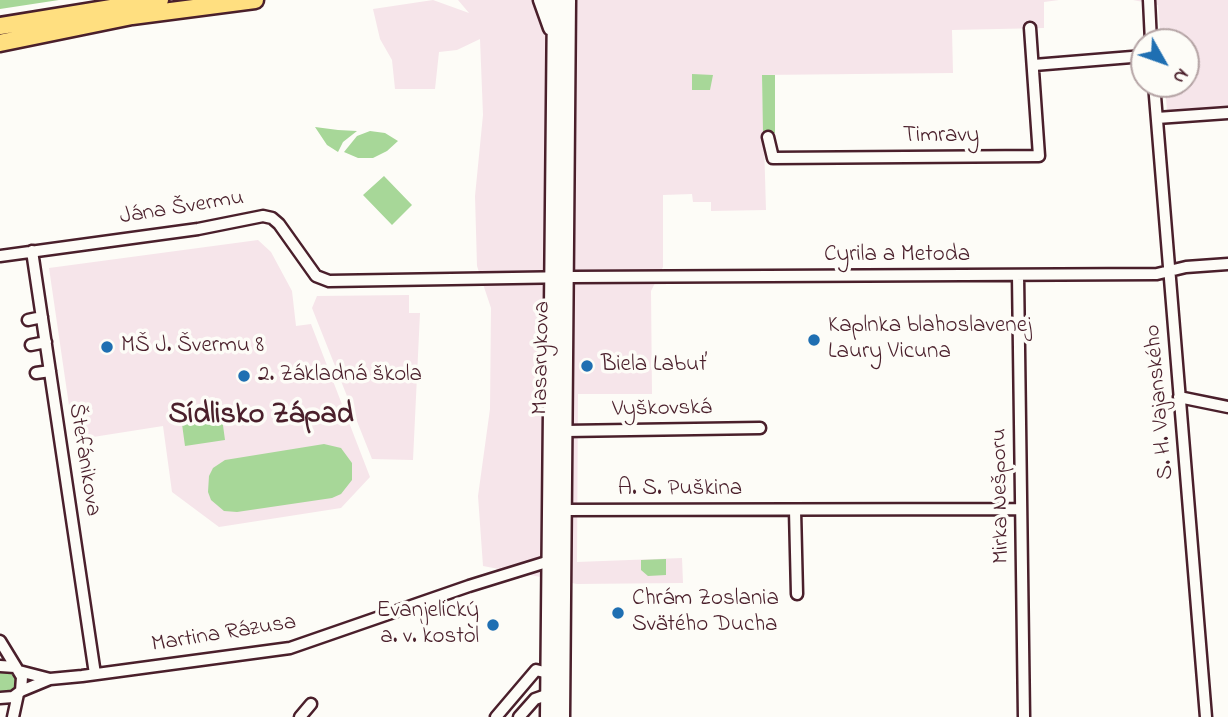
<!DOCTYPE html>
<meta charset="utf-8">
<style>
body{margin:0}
#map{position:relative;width:1228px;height:717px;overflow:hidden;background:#fdfcf7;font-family:"Indie Flower",sans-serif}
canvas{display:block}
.north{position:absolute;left:1130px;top:28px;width:70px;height:70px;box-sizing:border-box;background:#fdfcf7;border:2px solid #b5a4a5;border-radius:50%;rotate:130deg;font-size:19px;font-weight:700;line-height:28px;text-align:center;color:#4a1f2b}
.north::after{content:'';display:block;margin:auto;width:24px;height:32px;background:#1f6fb2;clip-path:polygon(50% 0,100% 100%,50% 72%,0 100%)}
</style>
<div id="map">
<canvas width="1228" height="717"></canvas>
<div class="north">N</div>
</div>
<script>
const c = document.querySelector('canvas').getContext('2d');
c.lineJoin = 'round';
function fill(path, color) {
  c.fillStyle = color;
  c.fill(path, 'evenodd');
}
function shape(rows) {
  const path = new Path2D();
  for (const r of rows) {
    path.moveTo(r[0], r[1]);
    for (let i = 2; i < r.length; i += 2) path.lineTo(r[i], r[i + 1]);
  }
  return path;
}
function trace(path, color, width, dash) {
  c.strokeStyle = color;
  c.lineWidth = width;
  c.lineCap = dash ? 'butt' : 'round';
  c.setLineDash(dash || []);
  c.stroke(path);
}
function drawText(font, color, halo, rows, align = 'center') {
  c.font = font + ' "Indie Flower",sans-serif';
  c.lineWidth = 7;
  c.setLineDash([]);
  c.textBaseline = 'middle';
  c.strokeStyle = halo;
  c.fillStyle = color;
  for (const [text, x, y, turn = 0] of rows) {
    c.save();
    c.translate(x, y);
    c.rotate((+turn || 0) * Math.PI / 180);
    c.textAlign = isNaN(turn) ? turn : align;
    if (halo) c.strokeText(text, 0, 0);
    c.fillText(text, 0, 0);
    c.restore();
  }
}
fill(shape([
 [433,0,469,13,458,0,1059,0,1044,2,1044,28,952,30,953,73,762,75,766,210,711,211,711,202,693,202,692,194,663,195,663,267,651,291,652,394,578,394,577,562,682,558,683,583,577,584,483,566,478,496,490,409,491,308,477,266,475,196,483,115,480,39,457,50,439,52,435,89,395,89,392,60,380,39,373,9],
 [1133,0,1228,0,1228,108,1167,112,1165,84,1186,84,1186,42,1161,42,1158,5],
 [258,240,271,252,292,291,296,326,311,324,370,477,341,508,219,527,172,492,163,426,74,440,49,268],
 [409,295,409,313,420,313,413,460,372,459,312,308,317,296]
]), '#f6e5ea');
fill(shape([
 [0,0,59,0,0,9],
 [692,74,713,75,710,90,692,90],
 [762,75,775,75,775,133,763,133],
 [315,127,338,130,357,131,343,142,338,152,327,145],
 [370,131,385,133,398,141,387,151,373,158,358,158,344,152,357,136],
 [384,176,412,205,392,225,363,195],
 [222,418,225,440,185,446,182,424],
 [324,444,341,448,352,463,352,480,341,494,332,498,237,512,224,511,211,500,208,492,209,476,213,468,225,460],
 [666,559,666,575,648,576,641,570,641,560],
 [9,669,16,674,18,686,13,693,0,693,0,670]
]), '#a7d798');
const minor = shape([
 [1149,0,1151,42],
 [1034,65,1144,56],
 [1154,84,1206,717],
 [1157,118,1228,113],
 [768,137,773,158,1039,156,1030,28],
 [32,251,95,674],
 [0,256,198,229,263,216,272,218,279,224,316,276,329,281,574,277,1157,274,1186,267,1228,264],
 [1018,275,1024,717],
 [28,320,42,317],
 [31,345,46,342],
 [36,373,50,371],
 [1179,397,1228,407],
 [565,431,760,428],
 [559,510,1021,509],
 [795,510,797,594],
 [0,641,22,677,21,691],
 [0,666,15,667],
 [19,671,50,679,82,676,290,648,469,586,553,560],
 [0,698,13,697,21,691,50,679],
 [13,717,18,694],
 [300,717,311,704],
 [496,717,536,670,548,673,552,677],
 [519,717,535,699,552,693]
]);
const secondary = shape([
 [541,0,551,28],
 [548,717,555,0],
 [562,717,568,0]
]);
const primary = shape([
 [0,26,160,0],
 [0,43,132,16,255,0]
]);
trace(minor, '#4a1f2b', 15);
trace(secondary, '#4a1f2b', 19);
trace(primary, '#4a1f2b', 21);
trace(minor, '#fdfcf7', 10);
trace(secondary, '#fdfcf7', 14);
trace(primary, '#ffdf80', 16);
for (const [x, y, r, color] of [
 [814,340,7,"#1f6fb2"],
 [107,347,7,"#1f6fb2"],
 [587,366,7,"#1f6fb2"],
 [244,376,7,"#1f6fb2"],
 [618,613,7,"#1f6fb2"],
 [493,625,7,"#1f6fb2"]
]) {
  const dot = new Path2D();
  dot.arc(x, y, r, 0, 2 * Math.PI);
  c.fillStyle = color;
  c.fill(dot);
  trace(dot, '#fdfcf7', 2.5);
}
drawText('23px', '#4a1f2b', '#fdfcf7', [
 ["Timravy",941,137],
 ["Jána Švermu",182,209,-9],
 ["Cyrila a Metoda",897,256],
 ["Masarykova",543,358,-89],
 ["S. H. Vajanského",1161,402,-95],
 ["Vyškovská",662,410,-1],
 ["Štefánikova",83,460,81],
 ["A. S. Puškina",680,490],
 ["Mirka Nešporu",1002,496,-91],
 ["Martina Rázusa",224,635,-9]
]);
drawText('23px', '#4a1f2b', '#fdfcf7', [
 ["Kaplnka blahoslavenej",828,327],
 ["Laury Vicuna",828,353],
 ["MŠ J. Švermu 8",121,347],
 ["Biela Labuť",601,366],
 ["2. Základná škola",258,376],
 ["Chrám Zoslania",632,600],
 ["Svätého Ducha",632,626],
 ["Evanjelický",479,612,"right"],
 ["a. v. kostol",479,638,"right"]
], 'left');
drawText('bold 30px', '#4a1f2b', '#fdfcf7', [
 ["Sídlisko Západ",261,417]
]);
</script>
